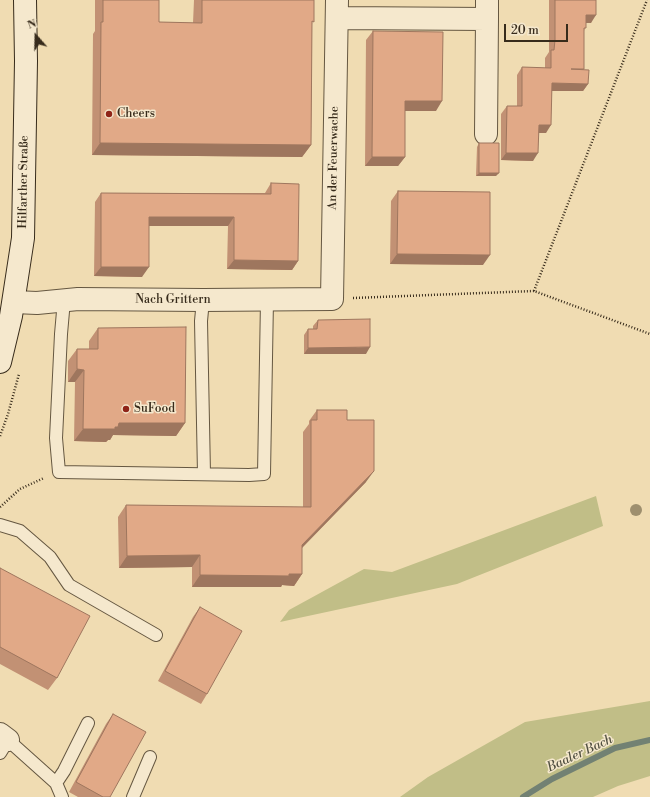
<!DOCTYPE html>
<meta charset="utf-8">
<style>
body{margin:0}
#map{position:relative;width:650px;height:797px;overflow:hidden;background:#f0dcb2;font-family:"Libre Bodoni",serif}
canvas{display:block}
.north{position:absolute;left:16px;top:16px;width:40px;height:40px;-webkit-text-stroke:3px #f5e8cd;paint-order:stroke;rotate:340deg;font-size:11px;font-weight:700;line-height:16px;text-align:center;color:#372b1b}
.north::after{content:'';display:block;margin:auto;width:14px;height:18px;background:#372b1b;clip-path:polygon(50% 0,100% 100%,50% 72%,0 100%)}
.scale{position:absolute;left:504px;top:24px;width:64px;height:18px;box-sizing:border-box;border:2px solid #372b1b;border-top:0;padding-left:5px;font-size:12px;line-height:14px;white-space:nowrap;color:#372b1b;-webkit-text-stroke:3px #f5e8cd;paint-order:stroke}
</style>
<div id="map">
<canvas width="650" height="797"></canvas>
<div class="north">N</div>
<div class="scale">20 m</div>
</div>
<script>
const c = document.querySelector('canvas').getContext('2d');
c.lineJoin = 'round';
function fill(path, color) {
  c.fillStyle = color;
  c.fill(path, 'evenodd');
}
function shape(rows) {
  const path = new Path2D();
  for (const r of rows) {
    path.moveTo(r[0], r[1]);
    for (let i = 2; i < r.length; i += 2) path.lineTo(r[i], r[i + 1]);
  }
  return path;
}
function trace(path, color, width, dash) {
  c.strokeStyle = color;
  c.lineWidth = width;
  c.lineCap = dash ? 'butt' : 'round';
  c.setLineDash(dash || []);
  c.stroke(path);
}
function drawText(font, color, halo, rows, align = 'center') {
  c.font = font + ' "Libre Bodoni",serif';
  c.lineWidth = 3;
  c.setLineDash([]);
  c.textBaseline = 'middle';
  c.strokeStyle = halo;
  c.fillStyle = color;
  for (const [text, x, y, turn = 0] of rows) {
    c.save();
    c.translate(x, y);
    c.rotate((+turn || 0) * Math.PI / 180);
    c.textAlign = isNaN(turn) ? turn : align;
    if (halo) c.strokeText(text, 0, 0);
    c.fillText(text, 0, 0);
    c.restore();
  }
}
fill(shape([
 [596,496,603,526,457,584,280,622,289,610,364,569,392,572],
 [650,701,650,776,618,786,593,797,400,797,428,777,525,722]
]), '#c1be87');
trace(shape([
 [523,797,552,779,615,748,650,740]
]), '#728173', 6);
const lane = shape([
 [64,300,61,334,56,438,59,472,249,475,264,474,267,300],
 [203,300,201,321,204,474],
 [0,525,20,531,50,557,69,585,156,635],
 [0,753,8,740,56,783,62,797],
 [56,783,64,771,88,723],
 [133,797,150,757]
]);
const street = shape([
 [337,18,487,19,487,0],
 [486,134,487,19],
 [14,302,37,303,78,299,203,300,332,299,337,0],
 [0,734,8,740]
]);
const secondary = shape([
 [0,362,11,316,23,238,26,61,25,0]
]);
trace(lane, '#655741', 14);
trace(street, '#655741', 24);
trace(secondary, '#372b1b', 24);
trace(shape([
 [534,291,647,0],
 [353,298,534,291,650,334],
 [0,436,8,414,19,374],
 [0,507,20,489,44,478]
]), '#372b1b', 2.5, [1, 2]);
trace(lane, '#f5e8cd', 12);
trace(street, '#f5e8cd', 22);
trace(secondary, '#f5e8cd', 22);
c.fillStyle = '#9e8f6e';
for (const [x, y] of [
 [636,510]
]) {
  c.beginPath();
  c.arc(x, y, 6, 0, 2 * Math.PI);
  c.fill();
}
fill(shape([
 [95,0,159,0,159,22,193,23,194,0,314,0,312,25,311,145,302,157,92,155,93,34,95,31],
 [549,0,596,0,591,23,586,23,584,31,584,69,583,70,588,84,583,91,552,91,546,133,539,133,533,161,501,160,501,114,507,106,517,106,517,75,522,67,545,68,545,58,549,52],
 [373,31,436,111,405,111,405,157,398,166,365,166,366,40],
 [479,143,496,176,476,176,477,147],
 [271,183,298,261,292,270,227,269,228,226,149,226,142,277,94,276,95,202,101,193,265,193],
 [398,191,483,265,390,264,391,201],
 [318,320,366,354,304,354,304,335,308,329,313,329,313,326],
 [98,328,185,423,176,436,113,435,110,440,108,440,106,442,74,441,75,382,68,382,68,361,77,349,89,349,89,341],
 [317,410,347,420,366,482,302,548,302,574,294,586,282,585,281,587,192,587,192,567,119,568,118,517,126,505,303,507,303,432,309,424,309,421],
 [0,568,57,678,48,690,0,664],
 [200,607,207,694,201,704,158,681,193,617],
 [113,714,110,797,78,797,69,792,106,724]
]), '#c29174');
fill(shape([
 [586,15,596,15,591,23,581,23],
 [552,83,588,84,583,91,546,91],
 [405,101,442,101,436,111,399,111],
 [539,125,551,125,546,133,533,133],
 [100,143,311,145,302,157,92,155],
 [506,153,538,153,533,161,501,160],
 [372,157,405,157,398,166,365,166],
 [479,173,499,173,496,176,476,176],
 [149,217,234,217,228,226,143,226],
 [397,254,490,255,483,265,390,264],
 [234,260,298,261,292,270,227,269],
 [101,267,149,267,142,277,94,276],
 [370,347,366,354,304,354,308,348],
 [77,369,84,370,75,382,68,382],
 [119,423,185,423,176,436,113,435,110,440,108,440,106,442,74,441,83,429],
 [374,471,366,482,294,556,302,545],
 [200,555,192,567,119,568,127,556],
 [289,574,302,574,294,586,282,585,281,587,192,587,200,575]
]), '#9e765e');
const building = shape([
 [103,0,159,0,159,22,202,23,202,0,314,0,314,22,312,21,311,145,100,143,101,22,103,22,103,0],
 [555,0,596,0,596,15,586,15,586,28,584,28,584,69,571,69,589,70,588,84,552,83,551,125,539,125,538,153,506,153,507,106,522,106,522,67,551,68,551,50,554,50,555,40,555,0],
 [373,31,443,32,442,101,405,101,405,157,372,157,373,31],
 [479,143,499,143,499,173,479,173,479,143],
 [271,183,299,184,298,261,234,260,234,217,149,217,149,267,101,267,101,193,271,194,271,183],
 [398,191,490,192,490,255,397,254,398,191],
 [370,319,370,347,308,348,308,329,317,329,318,320,370,319],
 [186,327,185,423,119,423,118,427,115,427,115,429,83,429,84,370,77,369,77,349,98,349,98,328,186,327],
 [317,410,347,410,347,420,374,420,374,471,302,545,302,574,289,574,289,576,200,575,200,555,127,556,126,505,311,507,311,420,317,420,317,410],
 [0,568,90,616,57,678,0,647,0,568],
 [200,607,242,631,207,694,165,671,200,607],
 [113,714,146,732,110,797,103,797,76,782,113,714]
]);
fill(building, '#e1a987');
trace(building, '#9e765e', 1);
for (const [x, y, r, color] of [
 [109,114,4,"#8f2418"],
 [126,409,4,"#8f2418"]
]) {
  const dot = new Path2D();
  dot.arc(x, y, r, 0, 2 * Math.PI);
  c.fillStyle = color;
  c.fill(dot);
  trace(dot, '#f5e8cd', 1.5);
}
drawText('12px', '#372b1b', '#f5e8cd', [
 ["Cheers",117,114],
 ["SuFood",134,409]
], 'left');
drawText('12px', '#372b1b', '#f5e8cd', [
 ["An der Feuerwache",334,158,-89],
 ["Hilfarther Straße",24,182,-89],
 ["Nach Grittern",173,300]
]);
drawText('italic 13px', '#504f40', '#f5e8cd', [
 ["Baaler Bach",580,754,-25]
]);
</script>
